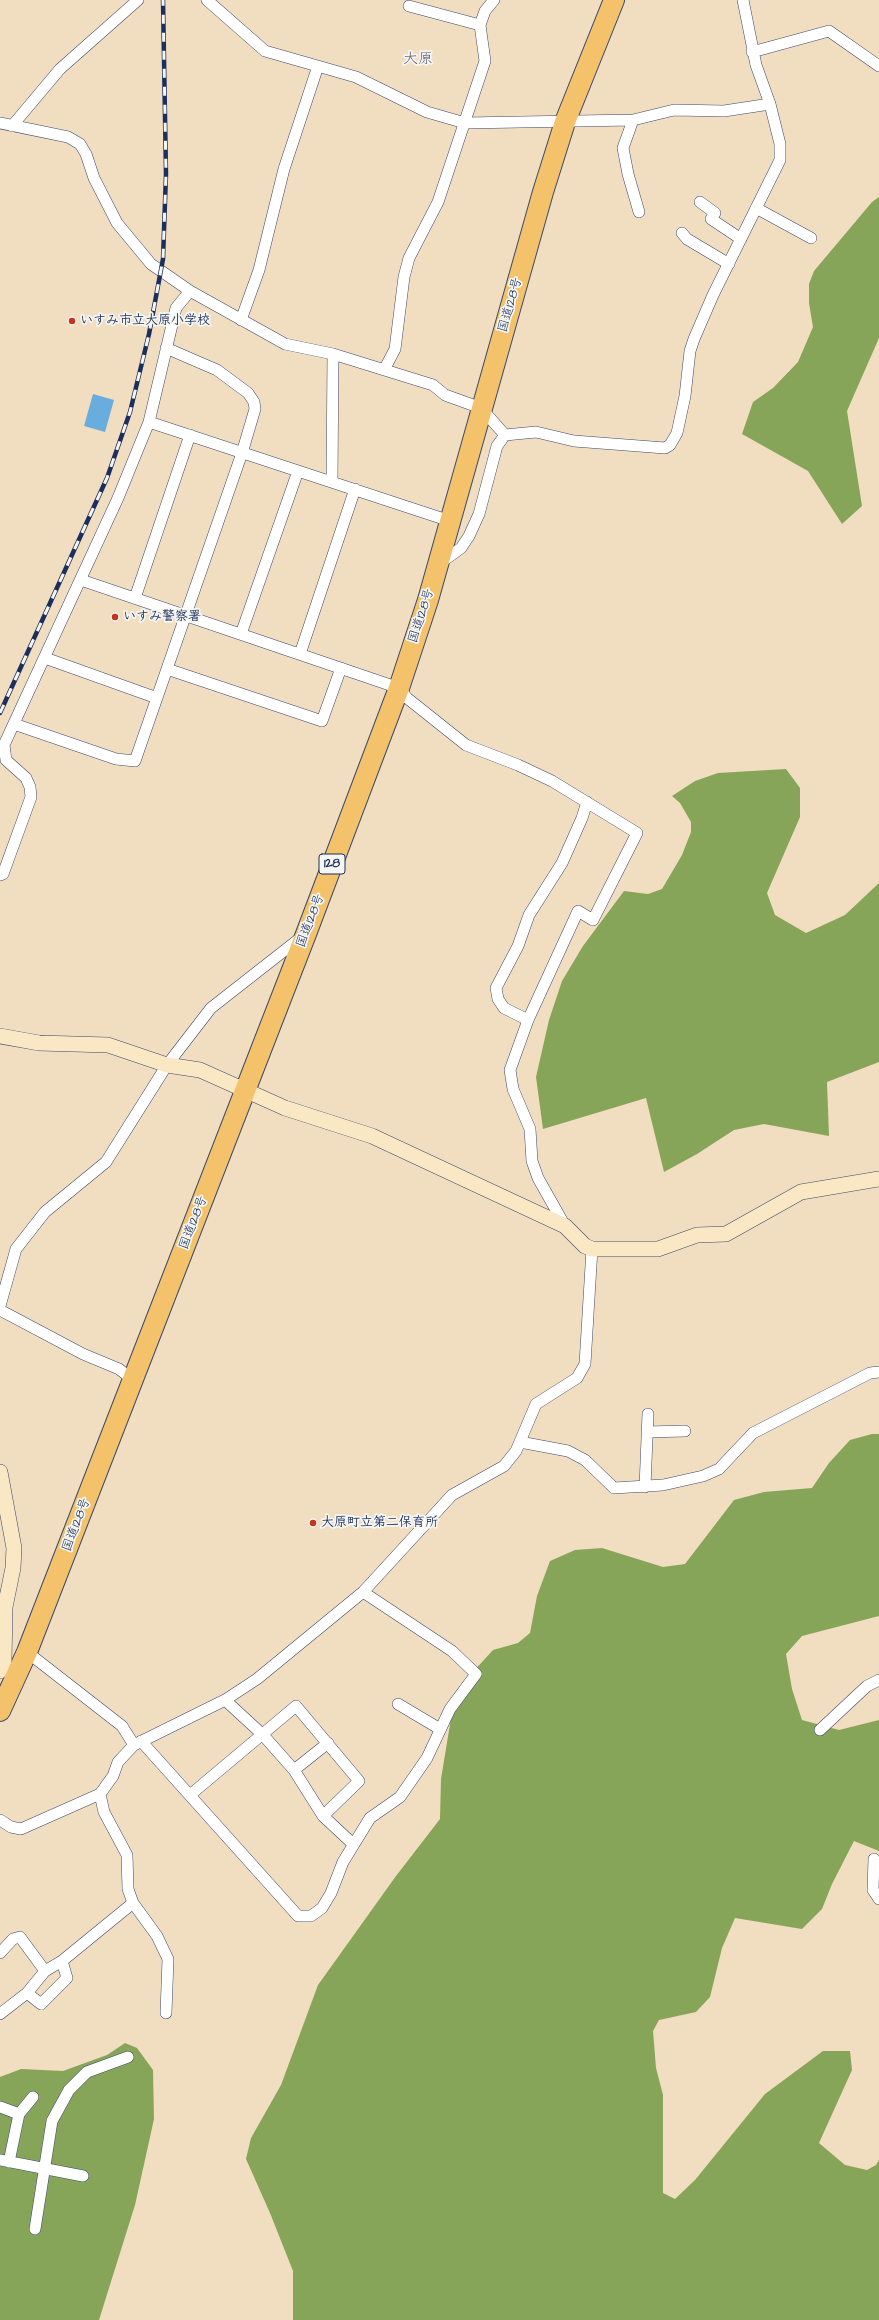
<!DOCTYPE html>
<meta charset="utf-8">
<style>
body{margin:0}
canvas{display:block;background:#f1ddbf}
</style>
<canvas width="879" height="2320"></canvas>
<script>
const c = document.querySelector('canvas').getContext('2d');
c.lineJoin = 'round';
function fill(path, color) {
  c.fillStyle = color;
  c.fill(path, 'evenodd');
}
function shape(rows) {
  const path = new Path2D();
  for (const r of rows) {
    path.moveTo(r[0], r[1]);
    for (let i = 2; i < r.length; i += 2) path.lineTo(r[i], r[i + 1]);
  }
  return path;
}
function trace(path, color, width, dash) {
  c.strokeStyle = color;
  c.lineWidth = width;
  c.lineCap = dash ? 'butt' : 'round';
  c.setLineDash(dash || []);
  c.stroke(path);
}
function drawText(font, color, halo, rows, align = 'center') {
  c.font = font + ' "Architects Daughter","Klee One",sans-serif';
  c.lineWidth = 3.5;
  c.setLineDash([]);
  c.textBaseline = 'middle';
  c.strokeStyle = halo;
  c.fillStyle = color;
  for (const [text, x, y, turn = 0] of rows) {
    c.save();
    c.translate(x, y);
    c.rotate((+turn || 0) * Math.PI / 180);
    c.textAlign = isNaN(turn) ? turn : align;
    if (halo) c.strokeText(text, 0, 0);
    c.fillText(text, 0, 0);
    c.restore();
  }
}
fill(shape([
 [879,197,879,338,847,411,862,506,842,524,808,471,742,434,753,402,773,388,798,362,813,327,809,303,809,284,814,271,872,202],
 [786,769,800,788,800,817,767,893,775,915,806,933,845,915,879,883,879,1062,827,1082,829,1136,764,1124,734,1130,697,1154,664,1172,646,1098,543,1129,536,1077,549,1020,562,981,583,946,624,891,648,894,662,889,682,855,691,832,691,822,680,803,672,796,695,781,718,773],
 [872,1434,879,1434,879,1616,802,1636,786,1654,792,1689,802,1720,839,1730,879,1720,879,1851,854,1841,832,1884,822,1909,802,1929,735,1918,722,1948,710,1997,696,2012,659,2020,653,2031,656,2068,663,2095,663,2193,675,2199,695,2180,765,2094,823,2051,850,2051,852,2070,819,2143,845,2165,867,2170,876,2165,879,2160,879,2320,293,2320,293,2271,270,2213,246,2159,251,2138,281,2085,318,1985,396,1876,440,1819,441,1779,452,1712,461,1685,493,1650,518,1643,530,1633,537,1596,550,1561,575,1550,602,1548,663,1567,685,1564,734,1500,764,1492,812,1488,829,1463,850,1440],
 [125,2043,137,2048,153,2070,154,2119,135,2205,99,2320,0,2320,0,2077,21,2069,63,2071,107,2055]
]), '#87a558');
fill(shape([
 [93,394,114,400,105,432,84,426]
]), '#69acde');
const street = shape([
 [207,0,265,51,356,77,427,112,465,123,633,120,674,110,724,111,770,104],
 [409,6,480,25],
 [752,52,829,31,879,66],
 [633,120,623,148,628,174,639,212],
 [0,123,68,137,80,144,86,154,94,178,117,223,151,264,190,291,285,344,333,354,433,385,445,395,481,408,505,435,536,432,574,441,665,448,670,445,677,433,685,396,690,351,694,339,713,295,780,160,780,144,770,104,756,65,743,0],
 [12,126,60,69,138,0],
 [700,202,715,213,711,219,741,239],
 [756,208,811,238],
 [682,233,687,239,729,264],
 [241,320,259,270,284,169,318,66],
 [384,370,395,349,404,277,409,258,438,202,485,61,480,25,485,11,494,0],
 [149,422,450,521],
 [332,482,333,354],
 [439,564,461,548,469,536,479,514,497,446,505,435],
 [81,580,399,688,407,698,466,745,518,765,552,781,637,833,593,920,578,911,528,1020,510,1070,513,1089,530,1129,532,1161,538,1178,565,1226],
 [135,598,190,435],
 [241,634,298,471],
 [300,654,355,489],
 [45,658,157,698],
 [167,669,322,721,341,668],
 [14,724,116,759,135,761,242,453,255,409,254,402,248,393,217,370,166,348],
 [0,875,3,874,31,797,30,787,26,778,6,760,4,745,118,498,149,422,176,308,190,291],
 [528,1020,504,1008,498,999,496,988,518,946,529,915,562,863,582,818,587,802],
 [0,1306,16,1249,45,1212,106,1162,167,1065,211,1008,303,936],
 [0,1310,83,1354,119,1369,133,1380],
 [647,1432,685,1431],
 [520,1442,568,1451,585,1460,614,1488,663,1485,703,1476,719,1469,753,1433,870,1373,879,1372],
 [645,1487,648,1414],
 [27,1652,122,1726,134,1745],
 [225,1700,263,1735,294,1770,323,1816,353,1844],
 [398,1704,440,1729],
 [820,1730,867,1686,879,1680],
 [141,1741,298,1916,311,1916,322,1908,331,1893,343,1862,370,1818,400,1797,427,1758,450,1709,476,1674,452,1651,363,1592],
 [294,1770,328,1743],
 [100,1794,104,1812,127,1855,128,1889,133,1903,157,1936,168,1959,166,2013],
 [190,1795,296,1706,359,1781,323,1816],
 [0,1820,11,1827,21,1829,100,1794,113,1776,118,1762,134,1745,225,1700,257,1679,363,1592,452,1495,504,1466,516,1451,536,1404,577,1378,585,1364,592,1249],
 [874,1859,873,1890,879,1899],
 [0,1953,13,1939,20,1937,45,1971],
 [27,1993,45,1971,62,1961],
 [0,2014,27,1993,41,2004,67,1978,62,1961,133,1903],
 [0,2107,19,2114],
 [0,2160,83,2176],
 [9,2162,19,2114,33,2097],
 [35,2229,52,2121,69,2090,87,2072,128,2057]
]);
const secondary = shape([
 [0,1036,39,1043,108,1045,167,1065,200,1070,285,1108,372,1136,565,1226,585,1246,592,1249,658,1249,697,1235,726,1234,801,1192,879,1179],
 [0,1472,14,1548,13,1568,5,1607,4,1661,0,1671]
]);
const highway = shape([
 [0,1711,27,1652,306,934,399,688,428,600,543,192,565,122,614,0]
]);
trace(street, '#3b496d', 12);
trace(secondary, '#3b496d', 16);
trace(highway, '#3b496d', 22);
trace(street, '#fff', 11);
trace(secondary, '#fae7c3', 15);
trace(highway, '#f3c26a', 20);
const rail = shape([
 [0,713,107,478,130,412,149,334,163,259,166,174,163,0]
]);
trace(rail, '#1b2f5e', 4.5);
trace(rail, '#f6f6f2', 3, [9]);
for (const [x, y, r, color] of [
 [72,321,4,"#c8321e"],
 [115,617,4,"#c8321e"],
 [313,1523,4,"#c8321e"]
]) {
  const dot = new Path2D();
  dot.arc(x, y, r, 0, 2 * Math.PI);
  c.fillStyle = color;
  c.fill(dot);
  trace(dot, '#f6f6f2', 1.5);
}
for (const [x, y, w] of [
 [332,864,26]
]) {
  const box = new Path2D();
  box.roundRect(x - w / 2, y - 10, w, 20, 3);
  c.fillStyle = '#f6f6f2';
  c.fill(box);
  trace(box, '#1b2f5e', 1);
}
drawText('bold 12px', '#1b2f5e', null, [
 ["128",332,864]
]);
drawText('13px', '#1b2f5e', '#f6f6f2', [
 ["国道128号",511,305,-74],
 ["国道128号",422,616,-72],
 ["国道128号",311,921,-69],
 ["国道128号",194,1223,-69],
 ["国道128号",77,1525,-69]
]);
drawText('bold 13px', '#1b2f5e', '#f6f6f2', [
 ["いすみ市立大原小学校",80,321],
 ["いすみ警察署",123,617],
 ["大原町立第二保育所",321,1523]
], 'left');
drawText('15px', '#605976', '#f6f6f2', [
 ["大原",418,60]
]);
</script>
